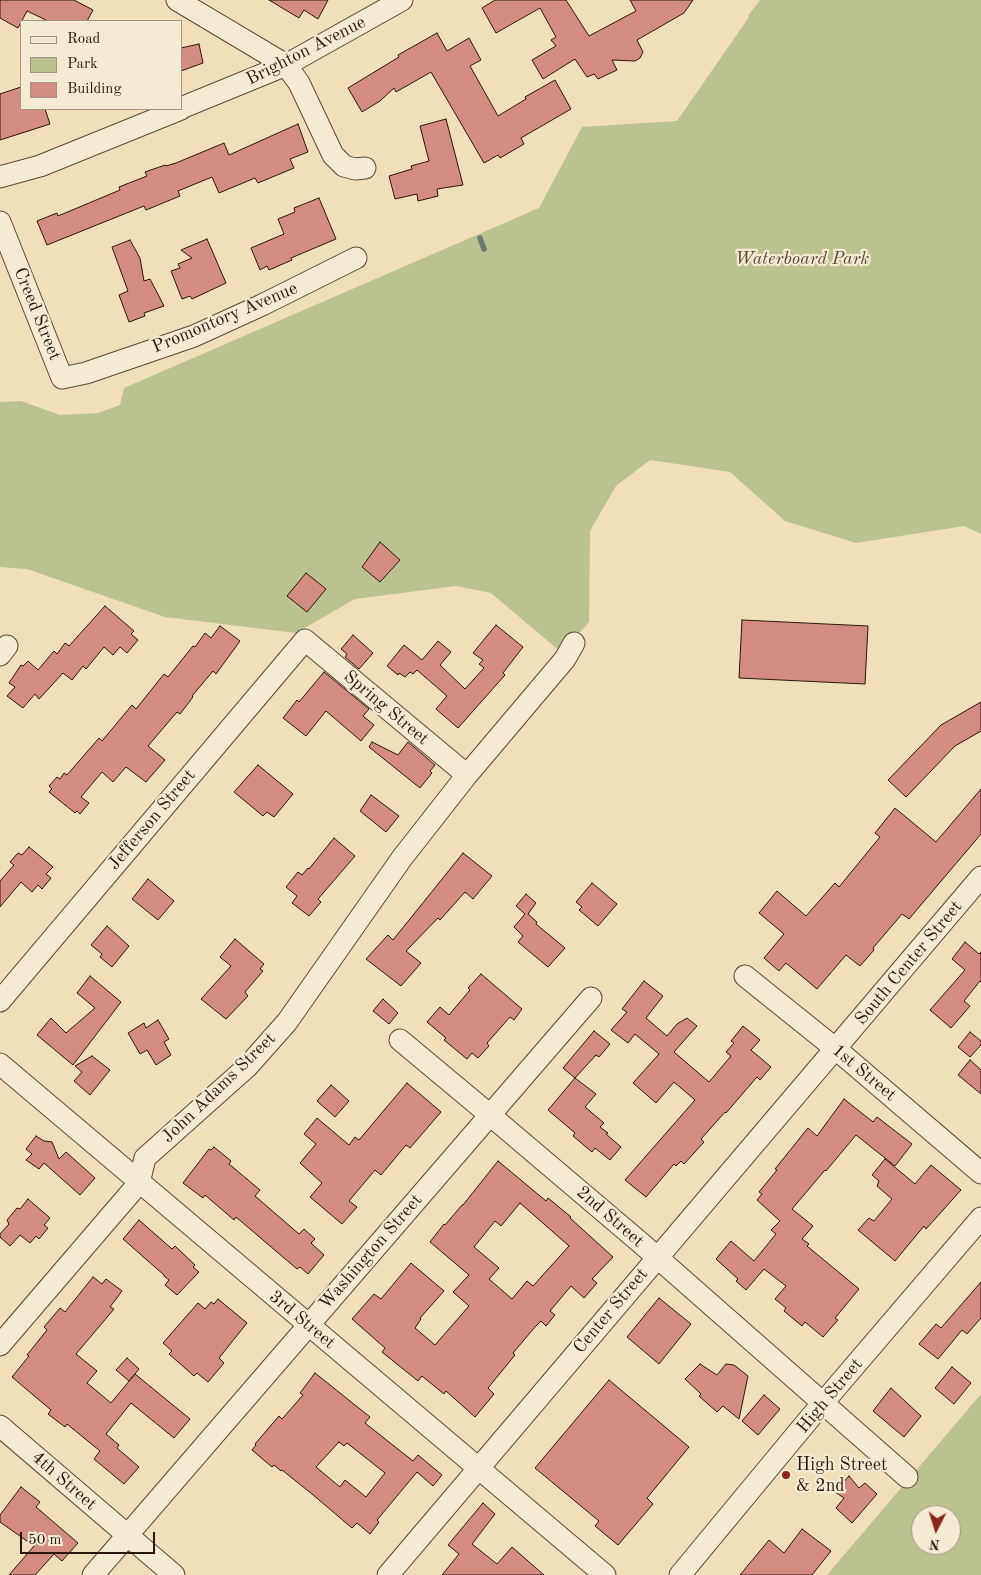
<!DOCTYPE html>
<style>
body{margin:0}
#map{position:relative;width:981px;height:1575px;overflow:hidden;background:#f0dfb9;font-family:"Old Standard TT",serif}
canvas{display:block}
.legend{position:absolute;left:20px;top:20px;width:162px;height:90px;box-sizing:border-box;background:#f5ead2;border:1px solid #a49582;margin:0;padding:6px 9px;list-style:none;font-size:15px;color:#2a150b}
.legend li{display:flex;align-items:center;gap:10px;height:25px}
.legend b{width:25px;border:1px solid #a49582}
.north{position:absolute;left:911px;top:1505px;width:50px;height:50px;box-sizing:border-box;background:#f5ead2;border:1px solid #a49582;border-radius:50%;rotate:185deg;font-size:14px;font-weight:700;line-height:20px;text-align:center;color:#2a150b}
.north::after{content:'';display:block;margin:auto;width:18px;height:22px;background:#8f2418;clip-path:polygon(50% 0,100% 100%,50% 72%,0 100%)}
.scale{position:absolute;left:20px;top:1532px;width:135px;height:22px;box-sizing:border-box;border:2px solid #2a150b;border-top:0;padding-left:6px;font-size:15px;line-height:18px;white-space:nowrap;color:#2a150b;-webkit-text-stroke:4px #f5ead2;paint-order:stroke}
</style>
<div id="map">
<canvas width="981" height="1575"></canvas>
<ul class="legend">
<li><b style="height:6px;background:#f5ead2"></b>Road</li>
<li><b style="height:14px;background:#bac28f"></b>Park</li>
<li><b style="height:14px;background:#d38c80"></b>Building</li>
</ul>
<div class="north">N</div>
<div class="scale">50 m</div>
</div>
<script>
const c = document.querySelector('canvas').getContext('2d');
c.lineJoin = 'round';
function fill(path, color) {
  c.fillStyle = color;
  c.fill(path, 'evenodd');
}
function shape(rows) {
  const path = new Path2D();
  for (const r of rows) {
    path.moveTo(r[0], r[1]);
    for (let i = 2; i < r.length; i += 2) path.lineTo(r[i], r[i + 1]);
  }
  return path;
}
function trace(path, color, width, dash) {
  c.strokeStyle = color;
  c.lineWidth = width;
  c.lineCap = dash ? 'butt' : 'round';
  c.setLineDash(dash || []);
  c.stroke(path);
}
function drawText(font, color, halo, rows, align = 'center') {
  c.font = font + ' "Old Standard TT",serif';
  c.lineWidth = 4.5;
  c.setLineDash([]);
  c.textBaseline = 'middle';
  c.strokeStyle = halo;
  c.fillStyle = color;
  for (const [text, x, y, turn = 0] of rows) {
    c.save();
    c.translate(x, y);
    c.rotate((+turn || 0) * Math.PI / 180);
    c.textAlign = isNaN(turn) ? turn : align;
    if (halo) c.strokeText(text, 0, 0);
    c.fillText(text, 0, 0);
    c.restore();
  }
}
fill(shape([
 [760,0,981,0,981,534,964,526,856,543,785,521,730,472,650,460,616,486,590,531,589,622,562,653,491,593,456,586,355,599,296,633,165,617,27,569,0,567,0,402,21,401,60,415,98,413,120,405,124,388,539,208,582,127,677,121,749,17,748,16],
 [981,1394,981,1575,827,1575],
 [921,1515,951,1515,951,1545,921,1545]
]), '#bac28f');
trace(shape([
 [480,238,484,249]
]), '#6d7a6e', 5.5);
const building = shape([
 [0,0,74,0,93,10,87,21,48,21,27,11,18,28,0,18,0,0],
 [269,0,328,0,318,19,304,10,299,18,269,0],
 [495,0,566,0,589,36,636,11,630,0,693,0,684,13,637,40,643,52,640,58,635,61,612,60,617,70,598,79,594,74,587,77,575,59,543,79,532,60,556,46,551,40,556,37,540,8,496,33,482,8,495,0],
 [437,33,447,51,469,38,481,60,470,66,498,116,526,99,525,97,555,80,571,109,521,138,524,144,500,158,498,155,484,163,431,72,396,92,394,88,380,101,362,112,348,88,399,57,398,55,437,33],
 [199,44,203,63,181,71,181,48,199,44],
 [21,87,21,109,45,109,50,124,0,140,0,94,21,87],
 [446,119,463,185,437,189,438,196,418,201,417,194,395,199,389,176,412,169,411,166,429,161,420,126,446,119],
 [298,124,308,152,290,159,294,168,258,183,255,178,219,193,212,177,178,191,180,196,146,210,144,206,47,245,37,221,57,213,58,216,120,190,119,187,147,176,145,172,165,165,166,166,176,163,224,143,229,155,298,124],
 [319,198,336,239,291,258,292,260,269,270,267,266,260,270,251,248,284,234,278,219,295,212,294,208,319,198],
 [207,239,226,283,192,299,190,296,182,299,171,271,180,268,178,264,192,258,181,250,207,239],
 [130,240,140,258,144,281,150,279,164,306,144,313,145,316,129,322,119,295,128,291,112,247,130,240],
 [380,542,400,560,380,582,362,567,380,542],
 [306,573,326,589,307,612,287,596,306,573],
 [105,606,134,631,131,634,138,640,127,653,120,647,113,655,104,647,86,669,83,666,72,680,63,673,39,699,35,694,23,708,7,696,15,687,9,683,21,665,23,666,28,661,38,670,54,651,57,654,65,643,69,646,105,606],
 [742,620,868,626,865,684,739,678,742,620],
 [496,625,523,647,503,673,505,675,458,728,436,709,447,696,417,670,413,674,410,672,405,677,399,673,398,675,387,666,404,645,422,660,438,641,451,652,440,665,465,689,484,668,479,664,483,660,473,653,496,625],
 [220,626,240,641,216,674,213,671,192,696,193,697,180,714,177,712,148,746,165,760,146,782,126,767,113,782,102,772,81,797,89,803,80,814,77,811,75,813,49,792,52,789,49,786,57,777,60,779,64,773,67,775,99,738,102,741,132,705,136,709,164,674,168,677,193,646,195,647,205,633,211,638,220,626],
 [353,635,373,653,359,669,345,657,347,654,341,649,353,635],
 [324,672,369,709,363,716,374,725,361,741,326,711,306,736,283,718,297,700,299,702,324,672],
 [981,702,981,731,955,746,906,797,888,780,941,725,981,702],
 [372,742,398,755,408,742,435,765,430,771,432,773,420,788,369,747,372,742],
 [258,765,293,794,274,817,267,812,263,816,234,792,258,765],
 [981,789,981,834,909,919,902,914,873,948,874,950,860,966,846,955,817,989,786,963,779,971,764,958,784,934,759,913,777,891,806,916,835,883,839,887,880,837,875,833,895,808,936,842,981,789],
 [371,795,399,816,386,832,360,811,371,795],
 [334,838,355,856,318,899,321,902,309,916,292,903,297,896,286,887,298,872,302,875,308,868,309,869,334,838],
 [29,847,53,867,46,874,51,878,42,889,38,885,32,892,21,882,0,907,0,881,14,865,10,862,18,853,22,855,29,847],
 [463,853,492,876,473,899,465,892,440,920,438,918,406,951,421,963,401,986,366,959,388,935,393,940,463,853],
 [148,879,174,901,158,920,132,899,148,879],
 [592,883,617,904,598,926,579,910,582,907,576,902,592,883],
 [526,894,536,903,528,914,537,922,536,924,565,948,548,967,518,942,523,936,514,927,525,914,516,906,526,894],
 [107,926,129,946,112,967,100,957,102,954,91,945,107,926],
 [235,939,264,964,260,969,263,971,245,992,248,996,226,1019,201,999,231,966,220,957,235,939],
 [965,942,979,954,981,952,981,982,980,981,964,1001,970,1006,951,1028,930,1010,965,970,952,959,965,942],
 [481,974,522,1009,514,1020,510,1017,487,1043,489,1046,478,1058,472,1053,467,1059,444,1040,446,1038,427,1022,440,1007,449,1015,470,990,468,988,481,974],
 [90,976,121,1002,73,1065,37,1035,51,1018,66,1033,95,1008,77,993,90,976],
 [644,981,663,996,646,1018,667,1036,677,1024,687,1018,697,1026,674,1052,709,1082,731,1056,726,1052,734,1043,731,1041,743,1026,760,1040,751,1050,771,1067,760,1080,757,1077,726,1113,725,1112,701,1139,704,1142,684,1164,681,1161,676,1166,674,1164,646,1197,625,1180,695,1100,674,1082,656,1103,633,1083,659,1054,635,1034,628,1043,611,1030,627,1012,622,1009,644,981],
 [383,999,398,1013,389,1024,373,1011,383,999],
 [158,1020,169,1039,164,1042,171,1055,156,1065,147,1050,140,1054,128,1033,144,1023,146,1028,158,1020],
 [594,1031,610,1044,599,1057,596,1055,575,1078,563,1068,594,1031],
 [970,1032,981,1041,981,1045,970,1057,958,1047,970,1032],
 [92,1056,110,1070,90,1095,74,1081,82,1072,75,1066,92,1056],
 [970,1060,981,1070,981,1094,958,1075,970,1060],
 [575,1078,596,1094,585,1107,604,1123,600,1127,608,1133,606,1134,621,1147,610,1160,595,1148,592,1152,573,1136,575,1133,548,1110,575,1078],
 [407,1083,441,1112,410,1148,406,1145,381,1175,375,1170,349,1201,357,1207,342,1224,310,1197,322,1183,300,1163,316,1144,304,1134,317,1118,349,1145,355,1137,359,1140,407,1083],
 [331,1085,349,1101,335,1117,317,1101,331,1085],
 [844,1099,873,1122,877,1117,912,1144,895,1166,856,1135,826,1171,825,1170,792,1209,813,1226,802,1239,809,1244,807,1246,859,1289,835,1318,838,1320,823,1337,805,1322,802,1326,784,1311,786,1308,775,1299,786,1286,764,1269,746,1290,736,1281,738,1279,716,1259,731,1241,754,1261,776,1234,771,1230,780,1221,757,1200,762,1194,759,1192,777,1170,775,1169,808,1128,817,1136,844,1099],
 [36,1136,44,1141,52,1142,59,1159,66,1152,95,1178,80,1195,44,1163,39,1169,26,1160,32,1154,26,1149,36,1136],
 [214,1147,231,1161,229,1164,260,1190,255,1196,299,1234,304,1229,315,1239,311,1243,324,1255,308,1274,300,1267,297,1269,236,1217,234,1220,205,1195,203,1198,183,1183,209,1149,211,1150,214,1147],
 [885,1159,915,1184,931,1165,961,1190,926,1229,924,1226,895,1261,858,1230,869,1218,874,1221,892,1199,877,1186,879,1181,872,1175,885,1159],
 [498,1161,546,1201,548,1198,571,1217,570,1218,613,1257,592,1279,597,1283,584,1298,571,1286,550,1311,555,1315,546,1326,541,1321,535,1327,513,1353,515,1355,488,1388,494,1394,475,1417,446,1391,444,1394,422,1376,418,1381,382,1352,385,1348,352,1319,374,1294,381,1299,411,1263,444,1291,420,1318,421,1319,415,1328,435,1345,469,1306,453,1292,469,1275,430,1242,444,1224,445,1225,462,1205,463,1205,498,1161],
 [520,1203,569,1246,533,1286,527,1281,512,1299,489,1279,499,1268,474,1247,495,1221,501,1226,520,1203],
 [28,1199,50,1218,44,1225,48,1228,39,1239,36,1236,30,1243,20,1235,10,1246,0,1237,0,1234,9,1224,7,1220,17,1208,20,1209,28,1199],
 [139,1220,172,1249,175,1246,195,1265,193,1267,199,1272,177,1295,165,1285,169,1280,164,1276,164,1275,123,1239,139,1220],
 [93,1277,102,1284,106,1279,122,1291,110,1307,114,1309,76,1354,97,1371,87,1383,111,1403,135,1374,190,1419,174,1438,131,1403,106,1434,119,1445,117,1448,139,1467,124,1484,94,1459,100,1451,67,1424,65,1427,48,1414,51,1410,12,1377,29,1356,27,1355,47,1330,44,1327,60,1308,65,1312,93,1277],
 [981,1282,981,1318,967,1334,962,1330,938,1359,919,1344,936,1324,941,1328,981,1282],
 [659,1298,691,1324,659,1364,627,1337,659,1298],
 [218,1299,247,1323,219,1358,224,1363,208,1382,197,1373,194,1376,169,1354,172,1351,163,1343,198,1303,205,1309,211,1302,214,1304,218,1299],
 [127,1358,139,1369,129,1381,116,1370,127,1358],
 [700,1364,717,1375,726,1364,734,1365,748,1376,739,1419,723,1406,717,1412,699,1396,701,1394,685,1379,700,1364],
 [952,1367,971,1383,954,1404,935,1388,952,1367],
 [315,1373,370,1417,365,1423,413,1461,418,1455,442,1475,433,1486,417,1472,377,1520,379,1522,370,1534,357,1523,352,1528,312,1494,282,1470,281,1471,274,1465,272,1467,252,1450,256,1445,255,1444,279,1416,282,1419,303,1395,300,1393,315,1373],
 [339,1442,344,1446,347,1443,385,1473,366,1497,345,1480,340,1487,316,1467,339,1442],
 [609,1380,689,1447,647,1498,653,1504,618,1545,595,1526,599,1521,535,1468,609,1380],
 [891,1388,921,1416,904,1437,873,1411,891,1388],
 [764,1395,780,1409,758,1435,742,1421,764,1395],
 [849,1476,859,1488,865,1483,877,1494,852,1523,836,1508,844,1498,835,1492,849,1476],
 [21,1487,40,1502,36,1507,78,1543,62,1561,54,1554,35,1575,9,1575,34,1546,0,1522,0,1515,21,1487],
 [483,1503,495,1514,472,1544,497,1564,512,1547,544,1575,442,1575,459,1554,448,1545,483,1503],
 [802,1529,831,1551,812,1575,740,1575,769,1540,784,1553,802,1529]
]);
fill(building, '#d38c80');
trace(building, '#2a150b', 1);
const minor = shape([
 [177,0,286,65,299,83,333,155,344,166,355,169,365,168],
 [181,108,286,65,402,0],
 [0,177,40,166,181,109],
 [0,222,62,378,86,373,194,336,262,305,356,258],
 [0,655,7,646],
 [745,976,836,1049,981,1173],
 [0,1001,305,640,467,775],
 [400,1040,490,1115,642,1244,907,1477],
 [0,1064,605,1575],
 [0,1345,139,1183,145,1158,247,1067,287,1022,402,858,467,775,565,659,574,643],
 [0,1426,174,1575],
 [93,1575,591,998],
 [388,1575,981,877],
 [680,1575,810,1418,981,1218]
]);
trace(minor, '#5c4836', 23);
trace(minor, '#f5ead2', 21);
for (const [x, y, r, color] of [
 [786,1475,5,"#8f2418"]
]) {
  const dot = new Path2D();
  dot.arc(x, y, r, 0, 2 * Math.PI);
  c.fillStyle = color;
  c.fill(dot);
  trace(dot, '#f5ead2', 2);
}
drawText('18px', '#2a150b', '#f5ead2', [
 ["Brighton Avenue",306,51,-27],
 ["Creed Street",37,314,68],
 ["Promontory Avenue",225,318,-23],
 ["Spring Street",386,708,40],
 ["Jefferson Street",152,820,-50],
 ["South Center Street",909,963,-50],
 ["1st Street",864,1073,40],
 ["John Adams Street",219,1088,-44],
 ["2nd Street",610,1217,41],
 ["Washington Street",371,1252,-49],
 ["Center Street",611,1311,-50],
 ["3rd Street",302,1320,40],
 ["High Street",830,1396,-50],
 ["4th Street",64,1481,41]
]);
drawText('italic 18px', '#554933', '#f5ead2', [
 ["Waterboard Park",802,259]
]);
drawText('18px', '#2a150b', '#f5ead2', [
 ["High Street",796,1465],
 ["& 2nd",796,1486]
], 'left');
</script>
